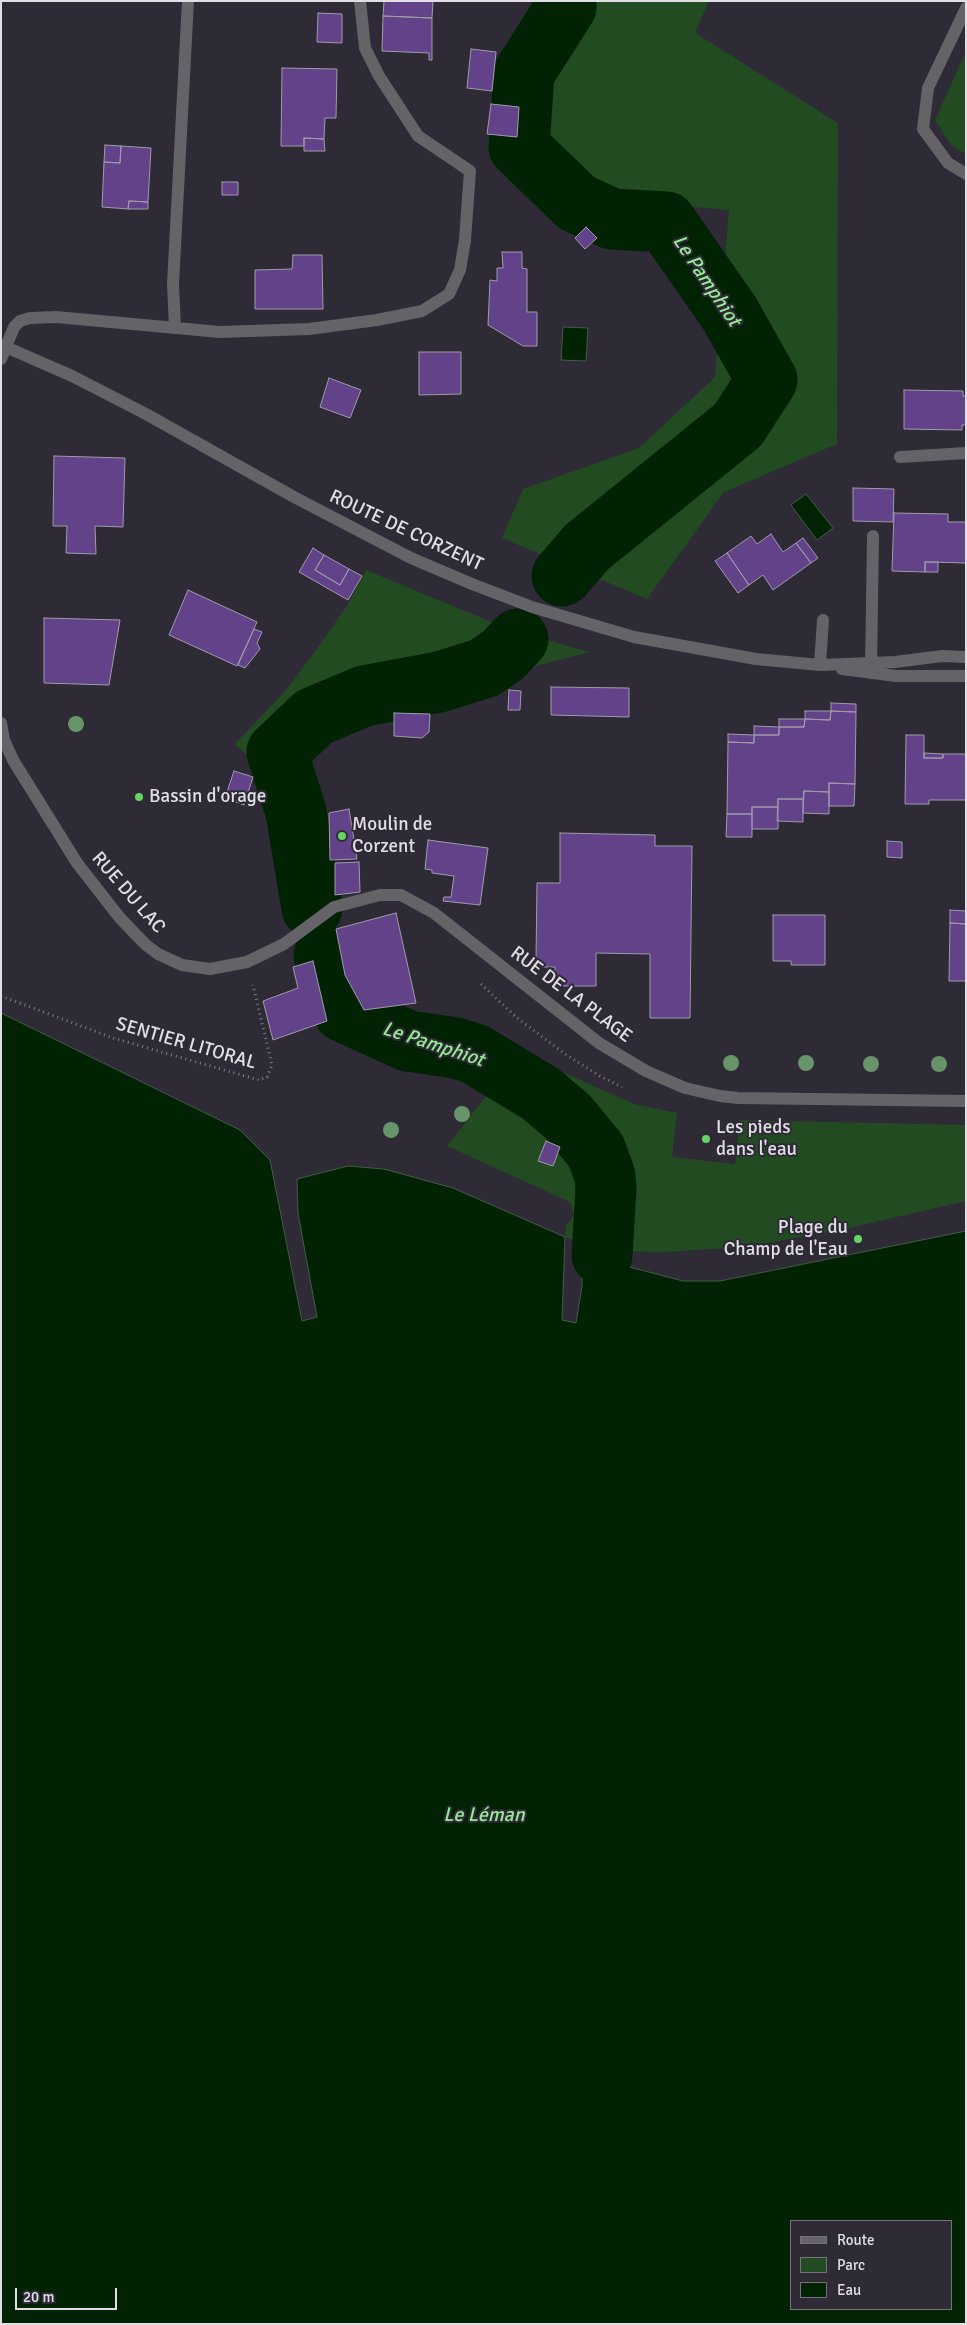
<!DOCTYPE html>
<meta charset="utf-8">
<style>
body{margin:0}
#map{position:relative;width:967px;height:2325px;overflow:hidden;background:#2e2a36;font-family:Signika,sans-serif}
canvas{display:block}
.frame{position:absolute;inset:0;border:2px solid #e1dee6;pointer-events:none}
.legend{position:absolute;left:790px;top:2220px;width:162px;height:90px;box-sizing:border-box;background:#2e2a36;border:1px solid #76727c;margin:0;padding:6px 9px;list-style:none;font-size:15px;color:#e1dee6}
.legend li{display:flex;align-items:center;gap:10px;height:25px}
.legend b{width:25px;border:1px solid #76727c}
.scale{position:absolute;left:15px;top:2288px;width:102px;height:22px;box-sizing:border-box;border:2px solid #e1dee6;border-top:0;padding-left:6px;font-size:15px;line-height:18px;white-space:nowrap;color:#e1dee6;-webkit-text-stroke:4px #2e2a36;paint-order:stroke}
</style>
<div id="map">
<canvas width="967" height="2325"></canvas>
<div class="frame"></div>
<ul class="legend">
<li><b style="height:6px;background:#656268"></b>Route</li>
<li><b style="height:14px;background:#234b22"></b>Parc</li>
<li><b style="height:14px;background:#012303"></b>Eau</li>
</ul>
<div class="scale">20 m</div>
</div>
<script>
const c = document.querySelector('canvas').getContext('2d');
c.lineJoin = 'round';
function fill(path, color) {
  c.fillStyle = color;
  c.fill(path, 'evenodd');
}
function shape(rows) {
  const path = new Path2D();
  for (const r of rows) {
    path.moveTo(r[0], r[1]);
    for (let i = 2; i < r.length; i += 2) path.lineTo(r[i], r[i + 1]);
  }
  return path;
}
function trace(path, color, width, dash) {
  c.strokeStyle = color;
  c.lineWidth = width;
  c.lineCap = dash ? 'butt' : 'round';
  c.setLineDash(dash || []);
  c.stroke(path);
}
function drawText(font, color, halo, rows, align = 'center') {
  c.font = font + ' Signika,sans-serif';
  c.lineWidth = 4;
  c.setLineDash([]);
  c.textBaseline = 'middle';
  c.strokeStyle = halo;
  c.fillStyle = color;
  for (const [text, x, y, turn = 0] of rows) {
    c.save();
    c.translate(x, y);
    c.rotate((+turn || 0) * Math.PI / 180);
    c.textAlign = isNaN(turn) ? turn : align;
    if (halo) c.strokeText(text, 0, 0);
    c.fillText(text, 0, 0);
    c.restore();
  }
}
fill(shape([
 [539,1,709,1,695,33,838,123,837,444,724,492,647,599,502,538,523,489,639,448,715,377,729,210,612,200,537,140,541,82],
 [966,51,966,154,951,145,935,120],
 [366,570,506,628,589,652,383,707,308,746,330,903,297,925,270,777,235,744,287,689,319,646,348,604],
 [520,1053,634,1104,677,1113,672,1157,735,1164,740,1120,966,1125,966,1201,845,1229,746,1247,663,1252,618,1251,582,1244,565,1237,566,1226,574,1215,570,1202,447,1146]
]), '#234b22');
const water = shape([
 [563,327,588,328,586,361,561,360,563,327],
 [806,494,833,528,817,540,791,505,806,494],
 [1,1013,240,1130,270,1160,302,1321,317,1317,298,1213,297,1179,348,1166,384,1169,453,1188,565,1237,562,1320,576,1323,582,1286,582,1244,618,1264,683,1281,720,1281,966,1231,966,2324,1,2324,1,1013],
 [791,2221,951,2221,951,2309,791,2309,791,2221]
]);
fill(water, '#012303');
trace(water, '#445b47', 1);
trace(shape([
 [562,576,587,547,738,425,767,380,730,314,666,222,612,219,577,203,519,147,524,73,566,7,564,1],
 [312,908,296,812,277,752,314,717,364,696,439,682,484,668,503,655,518,639],
 [324,955,337,999,344,1012,408,1041,456,1048,475,1054,541,1094,568,1117,596,1151,605,1176,606,1189,602,1255]
]), '#012303', 61);
const building = shape([
 [384,1,433,1,432,18,383,16,384,1],
 [318,13,342,14,342,43,317,42,318,13],
 [383,16,432,18,432,60,429,60,429,53,382,51,383,16],
 [471,49,496,52,492,91,467,88,471,49],
 [282,68,337,69,336,118,325,118,324,139,304,138,304,146,281,146,282,68],
 [491,104,519,107,517,137,487,134,491,104],
 [304,138,324,139,325,151,304,151,304,138],
 [105,145,121,146,120,163,104,162,105,145],
 [121,146,151,148,148,202,129,201,128,209,102,207,104,162,120,163,121,146],
 [222,182,238,182,238,195,222,195,222,182],
 [129,201,148,202,148,209,128,209,129,201],
 [586,227,597,238,585,249,575,238,586,227],
 [502,252,522,252,522,268,527,269,527,312,537,312,537,346,523,346,488,325,490,280,497,281,497,268,503,268,502,252],
 [293,255,322,255,323,309,255,309,255,270,292,269,293,255],
 [419,352,461,352,461,394,419,395,419,352],
 [329,378,361,390,350,418,320,407,329,378],
 [904,390,963,391,963,396,966,396,966,425,962,425,962,430,904,429,904,390],
 [54,456,125,458,123,527,95,526,96,554,66,553,67,526,53,526,54,456],
 [853,488,894,489,893,522,853,521,853,488],
 [894,513,948,514,948,522,966,522,966,563,925,562,925,572,892,571,894,513],
 [771,534,783,552,796,543,811,563,773,590,763,575,749,585,727,553,751,536,757,544,771,534],
 [803,538,818,558,811,563,796,543,803,538],
 [313,548,324,555,315,570,340,585,349,569,362,576,348,600,299,572,313,548],
 [727,553,749,585,738,593,715,561,727,553],
 [324,555,349,569,340,585,315,570,324,555],
 [925,562,938,562,938,572,925,572,925,562],
 [188,590,257,622,237,666,169,635,188,590],
 [44,618,120,620,109,685,44,683,44,618],
 [254,629,262,632,257,643,260,649,245,668,238,665,254,629],
 [551,687,629,688,629,717,551,715,551,687],
 [509,690,521,691,520,710,508,710,509,690],
 [831,703,856,704,856,712,831,711,831,703],
 [805,711,831,711,830,720,805,719,805,711],
 [831,711,856,712,855,784,829,783,829,792,804,791,803,799,778,799,778,807,752,807,752,814,727,814,728,742,754,743,754,735,779,735,779,727,804,727,805,719,830,720,831,711],
 [394,713,430,714,429,732,422,738,394,736,394,713],
 [779,719,805,719,804,727,779,727,779,719],
 [754,726,779,727,779,735,754,735,754,726],
 [728,734,754,735,754,743,728,742,728,734],
 [906,735,924,735,924,758,943,758,943,754,966,754,966,800,929,800,929,804,905,804,906,735],
 [924,753,943,754,943,758,924,758,924,753],
 [234,771,253,777,244,805,225,798,234,771],
 [829,783,855,784,854,806,829,806,829,783],
 [804,791,829,792,829,814,803,813,804,791],
 [778,799,803,799,803,822,777,821,778,799],
 [752,807,778,807,778,829,752,829,752,807],
 [349,809,357,859,330,860,329,813,349,809],
 [727,814,752,814,752,837,726,837,727,814],
 [560,833,655,835,655,846,692,846,690,1018,650,1018,650,954,596,953,596,986,555,986,555,967,538,967,538,959,536,960,537,883,560,883,560,833],
 [428,840,488,848,480,905,443,901,444,897,451,897,454,876,432,873,432,870,425,869,428,840],
 [887,841,902,842,902,858,887,857,887,841],
 [359,862,360,892,335,895,335,863,359,862],
 [950,910,966,911,966,924,950,923,950,910],
 [396,913,416,1003,364,1010,345,975,336,929,396,913],
 [773,915,825,915,825,965,791,965,791,961,773,961,773,915],
 [950,923,966,924,966,981,949,981,950,923],
 [313,961,327,1021,273,1040,263,1001,298,988,293,967,313,961],
 [546,1141,560,1147,553,1166,538,1161,546,1141]
]);
fill(building, '#62438a');
trace(building, '#a09baa', 1);
trace(shape([
 [481,984,516,1017,565,1054,600,1076,622,1087],
 [1,996,113,1038,259,1080,267,1077,272,1065,253,985]
]), '#817e88', 3, [1, 4]);
trace(shape([
 [966,8,928,88,923,129,948,163,966,174],
 [175,328,173,284,188,1],
 [1,345,72,376,146,414,294,497,411,558,472,584,532,607,634,637,756,659,820,665,895,662,942,656,966,657],
 [1,359,14,327,20,321,30,318,56,317,220,332,309,329,377,320,422,311,449,294,460,270,465,240,470,171,418,136,379,76,365,48,360,1],
 [900,457,966,453],
 [820,665,823,620],
 [842,669,896,676,966,676],
 [871,669,873,536],
 [1,723,4,740,13,760,77,863,120,918,146,945,158,954,182,965,210,969,247,962,284,944,334,907,380,895,401,895,434,913,599,1043,646,1071,685,1088,720,1096,738,1098,966,1101]
]), '#656268', 12);
c.fillStyle = '#679469';
for (const [x, y] of [
 [76,724],
 [731,1063],
 [806,1063],
 [871,1064],
 [939,1064],
 [462,1114],
 [391,1130]
]) {
  c.beginPath();
  c.arc(x, y, 8, 0, 2 * Math.PI);
  c.fill();
}
for (const [x, y, r, color] of [
 [139,797,5,"#67d466"],
 [342,836,5,"#67d466"],
 [706,1139,5,"#67d466"],
 [858,1239,5,"#67d466"]
]) {
  const dot = new Path2D();
  dot.arc(x, y, r, 0, 2 * Math.PI);
  c.fillStyle = color;
  c.fill(dot);
  trace(dot, '#2e2a36', 2);
}
drawText('19px', '#e1dee6', '#2e2a36', [
 ["ROUTE DE CORZENT",406,531,25],
 ["RUE DU LAC",128,893,49],
 ["RUE DE LA PLAGE",571,995,37],
 ["SENTIER LITORAL",186,1044,16]
]);
drawText('19px', '#e1dee6', '#2e2a36', [
 ["Bassin d'orage",149,797],
 ["Moulin de",352,825],
 ["Corzent",352,847],
 ["Les pieds",716,1128],
 ["dans l'eau",716,1150],
 ["Plage du",848,1228,"right"],
 ["Champ de l'Eau",848,1250,"right"]
], 'left');
drawText('italic 20px', '#94ea91', '#2e2a36', [
 ["Le Pamphiot",706,281,56],
 ["Le Pamphiot",433,1045,18],
 ["Le Léman",484,1816]
]);
</script>
